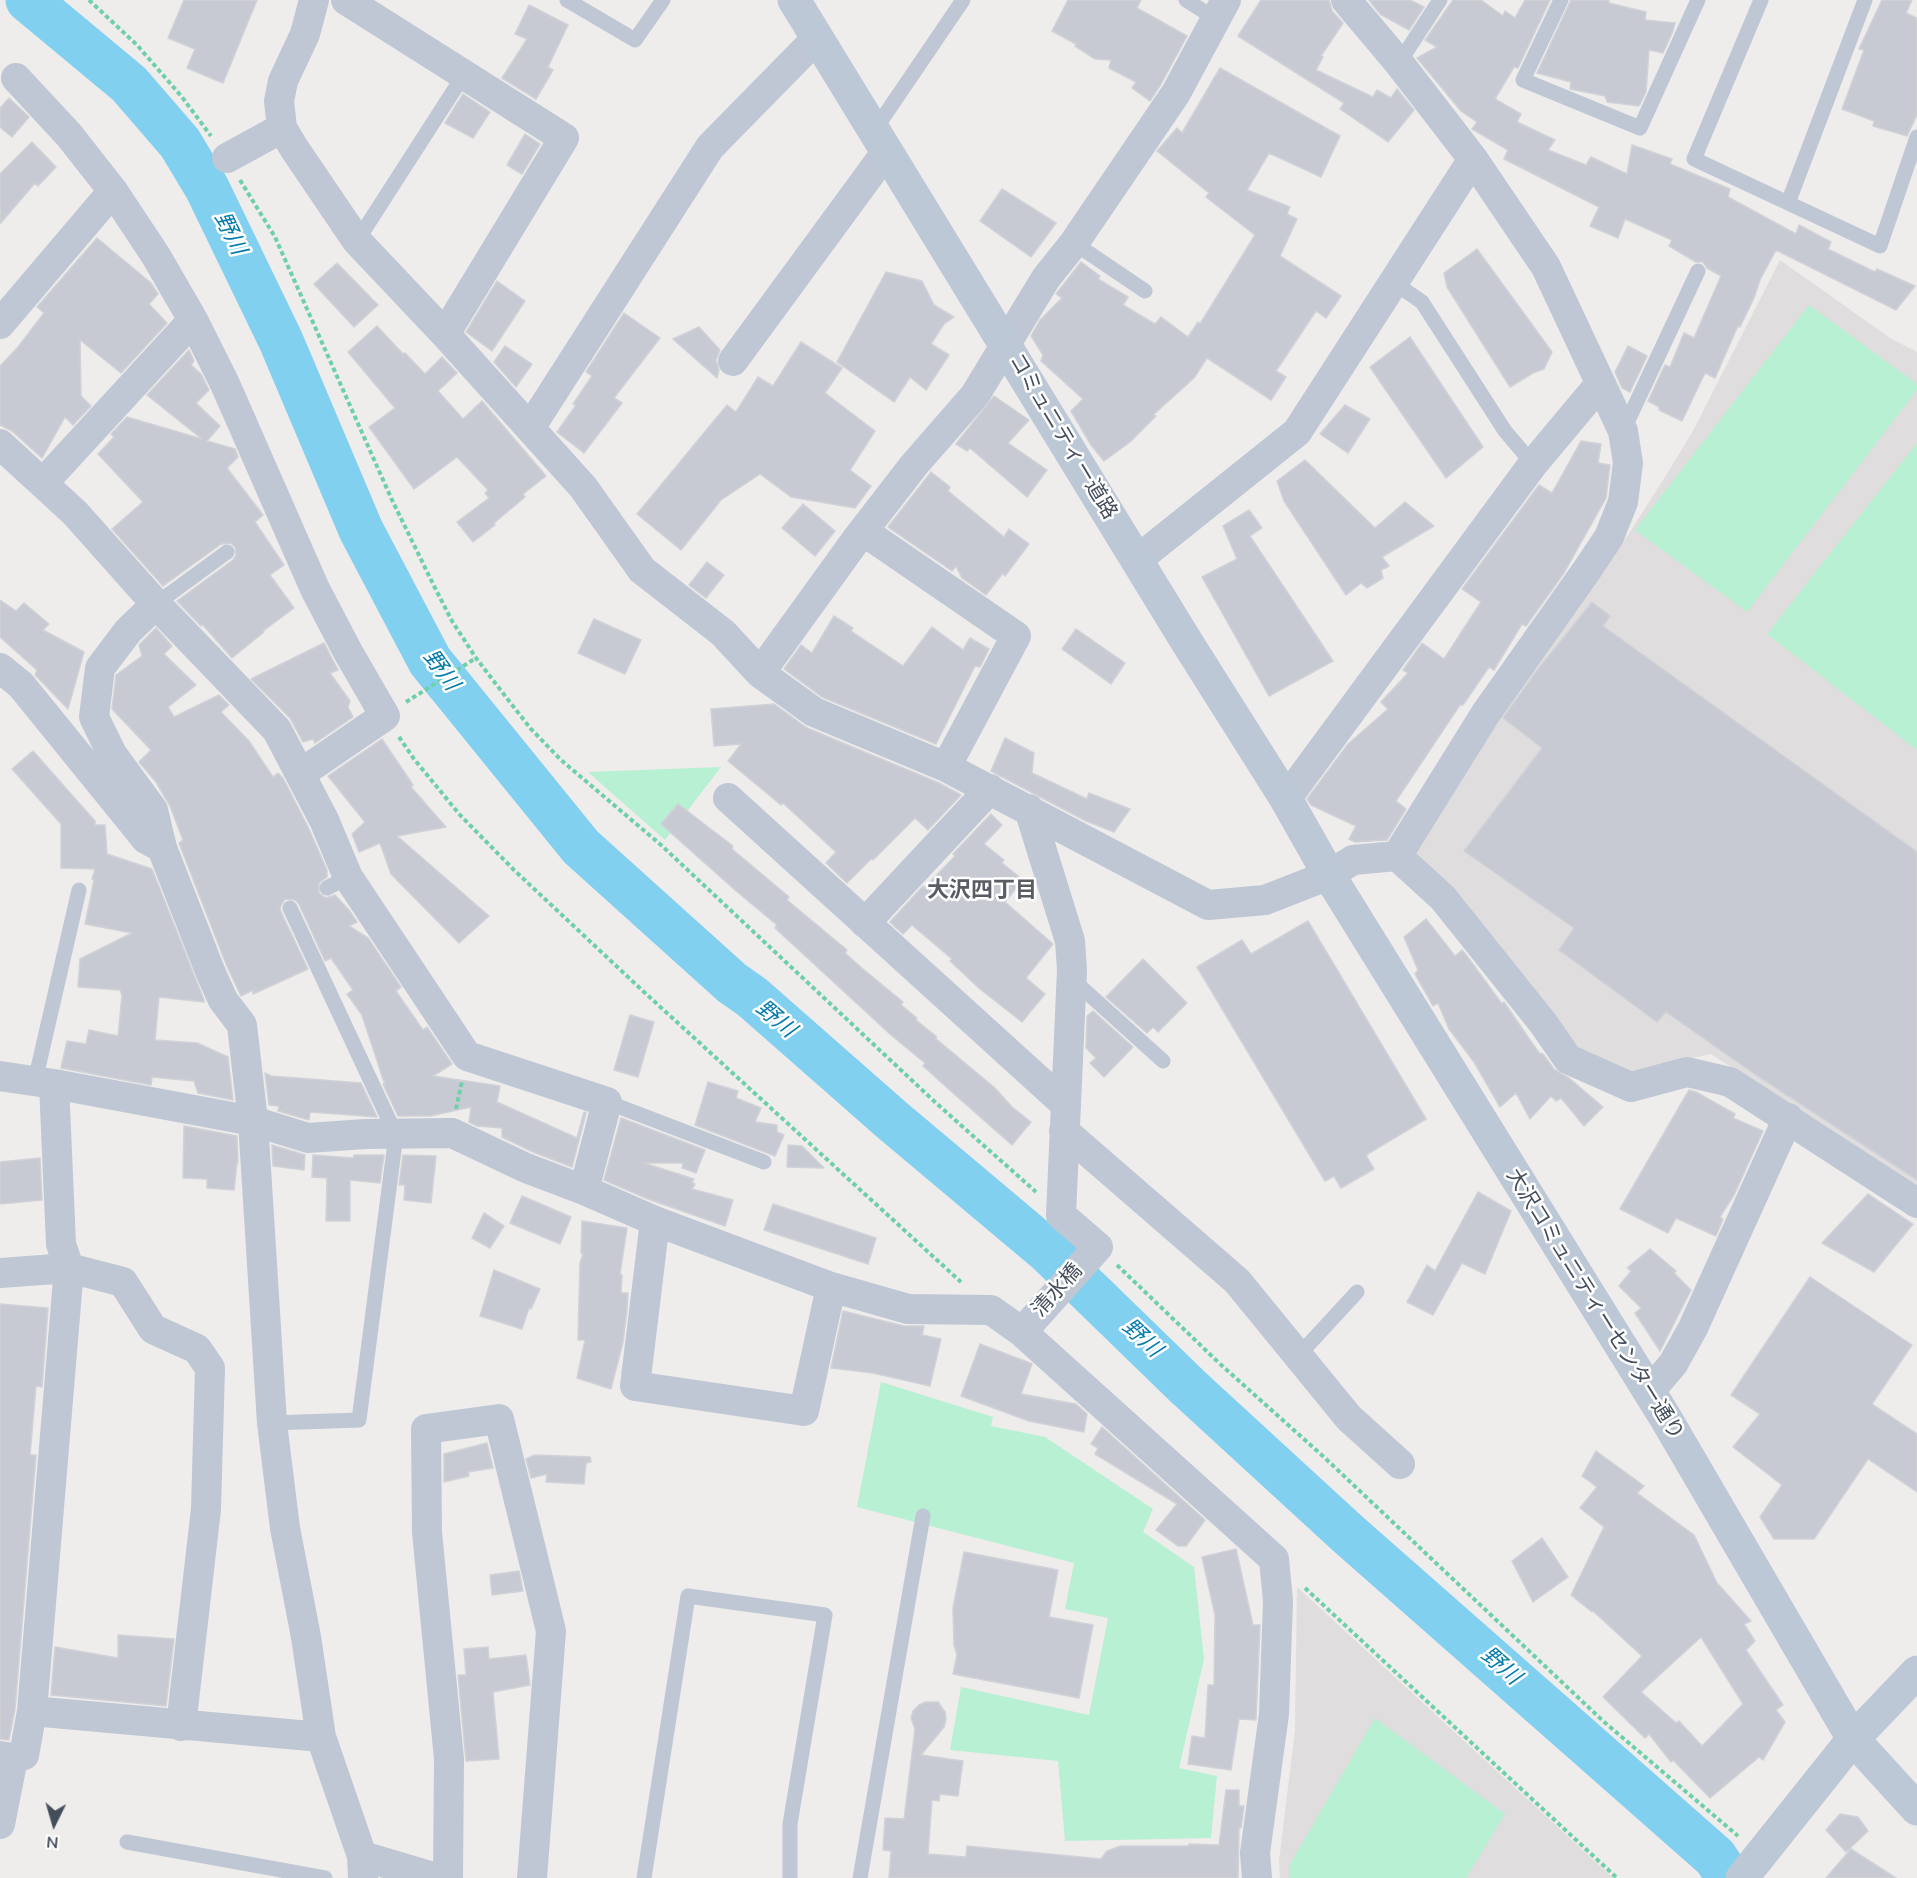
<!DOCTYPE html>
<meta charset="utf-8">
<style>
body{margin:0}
#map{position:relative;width:1917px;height:1878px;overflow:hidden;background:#efecec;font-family:"Nunito Sans",sans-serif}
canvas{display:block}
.north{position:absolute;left:24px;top:1794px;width:60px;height:60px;-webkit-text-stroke:4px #fff;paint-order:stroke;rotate:185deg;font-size:16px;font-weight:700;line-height:24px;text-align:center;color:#444e5a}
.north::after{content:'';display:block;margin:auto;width:21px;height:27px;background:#444e5a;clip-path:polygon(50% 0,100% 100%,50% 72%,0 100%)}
</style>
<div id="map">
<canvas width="1917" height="1878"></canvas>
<div class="north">N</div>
</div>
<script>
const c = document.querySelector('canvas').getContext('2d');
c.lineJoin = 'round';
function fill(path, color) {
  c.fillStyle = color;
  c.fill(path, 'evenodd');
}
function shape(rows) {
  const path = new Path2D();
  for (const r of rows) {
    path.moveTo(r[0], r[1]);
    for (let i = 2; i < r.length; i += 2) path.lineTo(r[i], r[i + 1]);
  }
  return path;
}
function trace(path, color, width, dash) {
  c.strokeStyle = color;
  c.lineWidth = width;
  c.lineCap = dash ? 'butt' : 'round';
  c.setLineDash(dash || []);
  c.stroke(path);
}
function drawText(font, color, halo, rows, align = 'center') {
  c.font = font + ' "Nunito Sans","Noto Sans JP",sans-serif';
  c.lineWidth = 5;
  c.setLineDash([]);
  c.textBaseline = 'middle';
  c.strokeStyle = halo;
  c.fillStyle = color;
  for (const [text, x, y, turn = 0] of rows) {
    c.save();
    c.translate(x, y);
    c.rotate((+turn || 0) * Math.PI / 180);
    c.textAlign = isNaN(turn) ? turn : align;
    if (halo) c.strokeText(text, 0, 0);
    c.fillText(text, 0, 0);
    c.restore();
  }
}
fill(shape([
 [1780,260,1890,338,1917,352,1917,1187,1711,1054,1633,1071,1575,1046,1411,853,1490,725,1628,535,1670,469,1694,429],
 [1297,1587,1613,1878,1280,1878,1279,1861,1295,1730]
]), '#e0ddde');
fill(shape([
 [1809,305,1917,384,1917,390,1747,612,1635,530],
 [1917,443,1917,750,1767,634],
 [721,767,665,840,588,772],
 [881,1382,993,1417,991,1426,1045,1437,1153,1509,1143,1532,1194,1567,1204,1659,1179,1768,1217,1776,1211,1838,1065,1841,1058,1761,950,1750,961,1687,1089,1715,1108,1618,1065,1609,1074,1563,857,1507],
 [1375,1718,1505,1814,1466,1878,1289,1878,1289,1866]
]), '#b7f0d2');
trace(shape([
 [28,0,129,84,180,143,207,188,281,341,361,530,430,661,581,847,732,983,752,997,892,1120,1049,1252,1188,1387,1347,1533,1715,1857,1729,1878]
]), '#82d0f0', 45);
const building = shape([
 [184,0,257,0,223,83,187,68,195,49,168,38,184,0],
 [1068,0,1141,0,1137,8,1187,36,1161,84,1150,101,1132,88,1136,82,1109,68,1111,60,1095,59,1075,46,1076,44,1052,31,1068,0],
 [1261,0,1329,0,1332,11,1343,23,1321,56,1323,57,1316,70,1373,97,1377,90,1391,98,1397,89,1414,110,1388,142,1340,109,1344,103,1238,36,1261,0],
 [1369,0,1410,0,1424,7,1409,30,1380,14,1369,0],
 [1453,0,1481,0,1503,16,1505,11,1515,18,1525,0,1550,0,1518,68,1514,67,1495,99,1521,114,1517,122,1555,140,1548,150,1586,165,1591,157,1627,174,1632,145,1672,159,1670,164,1730,189,1728,197,1796,234,1799,225,1831,242,1828,249,1875,272,1877,269,1915,286,1896,310,1776,250,1760,280,1754,298,1740,327,1738,326,1715,378,1705,373,1682,421,1659,410,1659,407,1648,401,1665,365,1670,367,1684,333,1694,338,1721,276,1707,268,1703,262,1696,262,1669,246,1672,240,1625,219,1618,238,1590,226,1599,207,1504,159,1508,150,1472,129,1477,122,1461,111,1417,58,1437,47,1425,40,1453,0],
 [1571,0,1609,0,1609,3,1646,12,1645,20,1675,23,1673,31,1663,53,1649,50,1646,92,1639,106,1607,102,1605,96,1570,89,1571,82,1537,73,1571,0],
 [1882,0,1912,0,1906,13,1917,18,1917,115,1907,136,1873,126,1874,121,1842,109,1864,50,1859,49,1882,0],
 [529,5,568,25,548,67,553,70,536,99,502,78,527,39,515,34,529,5],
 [1220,68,1340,136,1321,177,1269,153,1247,190,1290,207,1287,214,1297,219,1280,256,1341,296,1326,318,1316,311,1276,371,1286,377,1271,400,1207,358,1194,378,1153,415,1156,416,1130,442,1104,461,1091,445,1071,411,1083,399,1041,361,1043,355,1031,336,1040,320,1062,298,1056,294,1081,262,1100,276,1098,279,1128,297,1123,305,1155,324,1161,317,1188,337,1198,322,1200,324,1255,235,1206,197,1209,193,1157,151,1177,128,1182,133,1220,68],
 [463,94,490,112,473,138,445,123,463,94],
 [9,98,29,117,12,137,0,127,0,108,9,98],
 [525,134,540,144,522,174,507,165,525,134],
 [32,142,56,167,38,186,35,183,0,224,0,174,32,142],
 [1002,189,1056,223,1031,257,980,221,1002,189],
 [97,238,151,283,158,294,149,304,167,323,121,373,80,340,81,396,91,406,73,425,65,417,42,458,12,431,0,425,0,366,18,347,44,313,37,307,97,238],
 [1477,249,1552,352,1544,369,1533,373,1510,387,1447,287,1444,273,1477,249],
 [337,263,378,305,354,327,314,284,337,263],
 [886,272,922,281,934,305,954,317,944,324,931,344,949,355,926,390,910,377,894,402,837,362,886,272],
 [497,281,525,301,492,351,466,332,497,281],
 [624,313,660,338,614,398,622,403,584,453,557,432,576,405,573,404,592,376,586,372,624,313],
 [377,326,403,354,405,353,425,374,442,357,457,373,438,391,463,419,482,401,546,476,523,494,525,497,494,523,495,525,473,542,457,522,489,498,485,493,488,490,457,457,414,489,369,427,395,408,348,352,377,326],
 [699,327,720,350,716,360,719,370,717,378,673,339,699,327],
 [1410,337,1483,447,1446,478,1370,367,1410,337],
 [801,342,842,368,825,393,875,431,850,470,871,486,855,508,791,497,760,474,721,500,681,550,637,514,727,405,736,412,758,377,773,386,801,342],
 [505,346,532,364,516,387,494,362,505,346],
 [1628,346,1647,356,1630,392,1622,388,1615,372,1628,346],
 [189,350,194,361,191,365,201,374,209,390,196,403,220,426,207,441,235,449,238,457,227,468,263,515,255,522,284,565,270,575,294,608,263,631,264,632,232,658,202,624,201,626,177,601,233,560,236,555,235,547,230,543,221,544,163,586,112,529,143,502,98,454,114,437,111,434,127,417,202,439,147,395,189,350],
 [994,396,1029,420,1008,443,1047,470,1027,497,970,448,967,451,956,444,994,396],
 [1345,405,1370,419,1348,453,1320,434,1345,405],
 [1581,441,1601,444,1598,463,1610,465,1606,498,1564,573,1526,626,1522,624,1494,670,1489,667,1463,705,1460,705,1396,801,1406,809,1387,840,1355,842,1349,839,1356,826,1311,805,1307,799,1348,744,1388,709,1381,702,1408,673,1403,670,1422,643,1444,659,1481,602,1462,589,1539,485,1552,493,1581,441],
 [1305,460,1375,528,1405,502,1434,526,1382,557,1389,566,1381,570,1383,578,1367,588,1361,583,1346,595,1284,501,1277,481,1305,460],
 [931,472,950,487,948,491,1004,537,1009,529,1029,544,1005,576,1003,573,986,595,962,578,956,566,952,571,888,527,931,472],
 [803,504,835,531,815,556,782,528,803,504],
 [1249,510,1262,528,1250,536,1333,661,1269,696,1202,577,1237,559,1223,526,1249,510],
 [707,562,724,575,706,598,689,585,707,562],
 [0,600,16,611,24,603,49,624,43,630,84,652,68,709,35,675,37,670,0,637,0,600],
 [1592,602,1610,616,1603,626,1917,852,1917,1180,1756,1075,1666,1012,1657,1022,1559,950,1574,928,1464,851,1542,748,1503,718,1538,669,1592,602],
 [834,616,853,628,851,631,903,666,932,627,963,650,970,638,989,649,980,667,975,666,936,744,822,697,784,669,801,645,812,653,834,616],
 [594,619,641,640,625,674,578,653,594,619],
 [156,628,172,646,164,654,196,685,168,707,174,717,219,695,229,705,221,712,249,741,273,777,278,773,283,778,308,827,327,870,327,877,319,883,319,893,326,898,335,895,349,910,357,922,349,926,368,938,401,987,396,991,423,1030,427,1027,452,1064,433,1076,500,1086,497,1102,577,1138,584,1112,586,1113,572,1167,533,1152,502,1137,502,1128,477,1126,469,1122,471,1107,430,1116,398,1116,383,1084,385,1085,362,1015,347,994,353,990,331,958,325,961,299,904,295,900,285,899,280,907,281,912,308,969,253,994,253,990,241,996,226,964,179,843,183,840,170,806,156,782,139,762,151,750,112,709,116,675,142,656,139,645,156,628],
 [1076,629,1125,663,1111,684,1062,649,1076,629],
 [324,643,338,670,330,673,350,701,348,707,353,717,315,743,313,739,303,742,290,718,251,679,324,643],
 [774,704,807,728,939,783,961,795,928,830,915,818,873,860,871,859,847,883,826,863,836,852,783,803,781,805,728,761,741,744,714,746,711,709,774,704],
 [1005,738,1034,753,1032,773,1087,799,1089,793,1130,809,1114,832,1086,821,991,771,1005,738],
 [382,739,413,785,411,787,446,827,397,836,489,916,459,943,391,874,380,843,359,852,352,834,365,822,328,776,382,739],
 [33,751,95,821,95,825,105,825,107,854,152,869,204,1000,204,1002,159,997,155,1040,197,1043,228,1057,233,1100,198,1093,194,1081,152,1077,151,1085,61,1068,67,1041,86,1044,89,1030,118,1036,122,995,120,990,78,987,80,959,132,933,85,924,94,880,92,879,95,869,61,868,61,824,12,769,33,751],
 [678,804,733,846,732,849,789,897,787,900,847,950,845,953,863,969,903,1002,901,1005,917,1018,916,1020,937,1037,935,1038,995,1088,1012,1107,1031,1122,1012,1145,953,1093,923,1066,925,1063,891,1035,775,928,777,925,735,890,661,824,678,804],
 [991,814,1002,825,984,844,1004,860,1002,863,1023,880,1005,902,1053,944,1026,978,1045,994,1022,1022,980,989,950,961,952,959,912,925,903,934,890,922,923,886,924,888,955,856,953,854,991,814],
 [1426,919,1455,956,1462,950,1467,956,1502,1004,1504,1002,1539,1053,1543,1054,1554,1069,1569,1078,1603,1107,1584,1126,1561,1098,1556,1101,1551,1096,1530,1119,1516,1093,1500,1107,1474,1062,1449,1029,1438,1003,1433,1006,1415,974,1418,970,1404,937,1426,919],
 [1308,921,1426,1119,1366,1155,1374,1169,1341,1188,1334,1176,1325,1181,1197,967,1242,940,1251,954,1308,921],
 [1143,959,1187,1003,1158,1032,1153,1027,1147,1033,1106,997,1143,959],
 [1093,1011,1133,1047,1104,1077,1090,1063,1096,1058,1086,1048,1087,1016,1093,1011],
 [630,1015,654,1022,638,1077,614,1070,630,1015],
 [265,1073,271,1076,361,1083,377,1117,310,1112,309,1120,278,1111,279,1106,269,1105,265,1073],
 [708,1082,738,1091,736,1098,761,1108,755,1122,777,1125,777,1132,784,1135,775,1156,695,1125,708,1082],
 [1689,1090,1696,1092,1735,1114,1733,1118,1763,1131,1734,1195,1720,1217,1723,1219,1716,1236,1676,1218,1668,1233,1620,1209,1689,1090],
 [621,1118,705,1150,696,1173,682,1168,683,1163,644,1163,694,1179,692,1182,695,1184,692,1189,733,1200,725,1226,648,1199,604,1180,621,1118],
 [184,1126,237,1136,238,1163,237,1163,234,1190,207,1188,207,1179,183,1178,184,1126],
 [272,1145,305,1155,304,1170,273,1166,272,1145],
 [788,1145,802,1146,824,1168,787,1167,788,1145],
 [313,1155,353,1158,354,1155,384,1155,380,1183,350,1180,350,1221,326,1221,327,1178,312,1177,313,1155],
 [403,1155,436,1156,431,1203,404,1200,405,1185,399,1185,403,1155],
 [40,1158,42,1200,0,1204,0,1162,40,1158],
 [1478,1192,1511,1211,1485,1274,1462,1263,1433,1315,1407,1302,1427,1265,1435,1271,1478,1192],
 [1868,1194,1913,1224,1874,1272,1822,1243,1868,1194],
 [522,1196,571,1217,560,1244,510,1223,522,1196],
 [773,1204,876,1238,868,1264,764,1230,773,1204],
 [484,1213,504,1226,490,1248,472,1238,484,1213],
 [582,1221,627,1228,620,1274,622,1275,621,1293,628,1293,627,1310,623,1342,611,1389,577,1378,585,1340,578,1340,580,1263,583,1254,581,1253,582,1221],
 [1650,1249,1676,1271,1674,1273,1691,1290,1660,1351,1635,1313,1641,1308,1619,1286,1631,1271,1627,1268,1650,1249],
 [494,1270,540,1289,531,1309,529,1308,522,1329,480,1316,494,1270],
 [1810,1277,1912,1345,1872,1404,1917,1434,1917,1492,1868,1459,1814,1539,1774,1539,1760,1517,1782,1485,1733,1447,1760,1414,1731,1395,1810,1277],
 [0,1304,48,1308,42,1387,36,1386,30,1455,36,1455,15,1709,9,1740,0,1739,0,1304],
 [843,1311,904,1326,924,1326,922,1335,941,1339,930,1386,873,1373,831,1368,843,1311],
 [980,1344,1030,1363,1032,1364,1021,1394,1076,1404,1087,1414,1084,1432,1029,1421,961,1396,980,1344],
 [1102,1427,1205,1520,1186,1546,1178,1546,1156,1530,1177,1504,1095,1454,1098,1448,1091,1444,1102,1427],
 [487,1443,493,1468,468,1472,469,1476,444,1482,444,1454,487,1443],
 [1596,1451,1644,1486,1637,1493,1694,1535,1717,1583,1751,1621,1744,1624,1755,1641,1746,1650,1783,1705,1776,1710,1785,1722,1763,1760,1759,1757,1710,1798,1673,1760,1671,1762,1649,1734,1645,1738,1603,1697,1642,1656,1593,1611,1592,1612,1571,1595,1604,1527,1580,1508,1597,1487,1582,1476,1596,1451],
 [1701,1637,1743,1704,1702,1746,1679,1721,1676,1723,1641,1692,1701,1637],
 [535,1455,590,1457,591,1462,586,1463,584,1484,546,1482,547,1474,531,1478,526,1459,535,1455],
 [1542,1538,1568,1577,1533,1602,1512,1561,1542,1538],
 [1236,1549,1253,1625,1260,1625,1256,1720,1239,1719,1231,1770,1188,1764,1192,1736,1205,1738,1208,1685,1214,1685,1215,1615,1202,1557,1236,1549],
 [964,1552,1058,1570,1049,1617,1093,1625,1079,1698,953,1674,957,1655,954,1645,953,1608,964,1552],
 [519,1571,523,1591,492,1595,490,1575,519,1571],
 [118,1635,174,1639,166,1706,51,1695,55,1647,118,1658,118,1635],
 [488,1647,489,1659,526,1655,530,1685,493,1692,499,1759,466,1761,458,1675,466,1675,464,1649,488,1647],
 [926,1702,938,1702,945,1712,946,1720,944,1727,921,1755,963,1761,958,1796,940,1794,939,1801,932,1800,928,1854,966,1857,967,1846,1101,1859,1107,1851,1121,1846,1189,1846,1189,1844,1219,1845,1226,1790,1239,1790,1239,1806,1244,1806,1241,1828,1239,1828,1238,1878,889,1878,891,1851,883,1850,885,1818,904,1819,915,1729,911,1718,913,1711,919,1705,926,1702],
 [1840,1814,1858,1817,1868,1831,1846,1852,1826,1830,1840,1814],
 [1851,1849,1896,1878,1826,1878,1851,1849]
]);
fill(building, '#c8cad3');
trace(building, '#d0d2d8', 1.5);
trace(shape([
 [89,0,137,45,182,97,211,136],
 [240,180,275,237,392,500,435,588,452,621,476,658,509,701,531,729,561,760,661,845,935,1102,1036,1192],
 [406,702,476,658],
 [399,737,414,759,460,815,514,870,644,992,961,1282],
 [456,1109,462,1081],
 [1117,1265,1218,1362,1326,1459,1603,1721,1738,1836],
 [1305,1588,1617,1878]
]), '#6ed0a7', 4, [4.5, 3]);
trace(shape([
 [567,0,635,40,663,0],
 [1186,0,1216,19],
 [1561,0,1523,80,1640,128,1698,0],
 [1761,0,1694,159,1880,246,1917,137],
 [1399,63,1440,0],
 [874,131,963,0],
 [1788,203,1865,0],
 [357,241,465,73],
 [1074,243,1145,291],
 [1393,282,1422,302,1505,431,1533,464],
 [1623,431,1698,271],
 [156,604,227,552],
 [327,888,348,877],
 [1072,979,1163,1061],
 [35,1081,79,890],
 [607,1102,764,1162],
 [1298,1356,1357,1292],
 [272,1423,359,1420,396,1135,290,908],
 [127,1842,325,1878],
 [644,1878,688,1596,825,1615,790,1824,790,1878],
 [860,1878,923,1516]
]), '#bec7d3', 15);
trace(shape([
 [314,0,305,34,283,81,279,101,282,128,294,148,357,241,445,334,583,487,642,570,723,633,760,673,814,712,946,767,1208,905,1265,900,1329,875,1353,860,1397,856,1443,898,1543,1023,1568,1059,1631,1087,1687,1072,1730,1082,1917,1203],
 [346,0,564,138,445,334],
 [1346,0,1399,63,1473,159,1546,267,1623,431,1628,463,1623,502,1609,537,1587,570,1486,713,1397,856],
 [16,78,69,135,113,191,156,256,193,320,225,384,315,589,348,652,385,716,300,774],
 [227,158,282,128],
 [0,324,113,191],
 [733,361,887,151],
 [530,428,710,147,817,38],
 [0,444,75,513,156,604],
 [43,483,193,320],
 [863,531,1016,636,946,767],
 [1137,560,1297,432,1473,159],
 [0,668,21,685,146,839,162,848,210,971,223,1000,242,1025,253,1121,272,1423,285,1528,306,1637,321,1737,362,1856,363,1878],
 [760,673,856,540,914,465,975,395,1046,278,1074,243,1176,93,1226,0],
 [728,798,1065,1104],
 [1286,799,1533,464,1600,384],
 [162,848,153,810,112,754,94,717,100,668,128,631,156,604,277,730,324,820,348,877,467,1056,607,1102,584,1190],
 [865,923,990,789],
 [0,1076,54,1084,253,1121,308,1138,365,1134,452,1133,526,1168,584,1190,655,1221,831,1287,908,1309,991,1310,1022,1332,1098,1247,1061,1215,1072,970,1070,941,1029,809],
 [1064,1131,1237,1281,1349,1418,1400,1464],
 [655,1221,635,1386,804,1411,831,1287],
 [0,1273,69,1268,123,1282,153,1329,197,1349,210,1368,206,1509,181,1726],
 [1022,1332,1274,1559,1278,1601,1274,1714,1255,1853,1257,1878],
 [1649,1392,1673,1364,1693,1328,1788,1118],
 [32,1711,321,1737],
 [0,1756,13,1758,24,1755,32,1711,69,1268,61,1244,54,1084],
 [0,1824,13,1758],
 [362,1856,436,1878],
 [448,1878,449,1759,427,1532,426,1429,499,1419,551,1631,532,1878]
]), '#bec7d3', 30);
trace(shape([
 [794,0,1185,639,1286,799,1329,875,1665,1417,1853,1739,1917,1809],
 [1742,1878,1853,1739,1917,1672]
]), '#bdc8d7', 33);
drawText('21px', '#444e5a', '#fff', [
 ["コミュニティー道路",1062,437,59],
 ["清水橋",1058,1291,-48],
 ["大沢コミュニティーセンター通り",1594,1305,58]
]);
drawText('italic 22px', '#057cac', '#fff', [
 ["野川",229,234,64],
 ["野川",440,671,54],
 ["野川",775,1020,40],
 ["野川",1141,1339,43],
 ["野川",1500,1667,41]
]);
drawText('bold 22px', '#595c62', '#fff', [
 ["大沢四丁目",982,892]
]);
</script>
